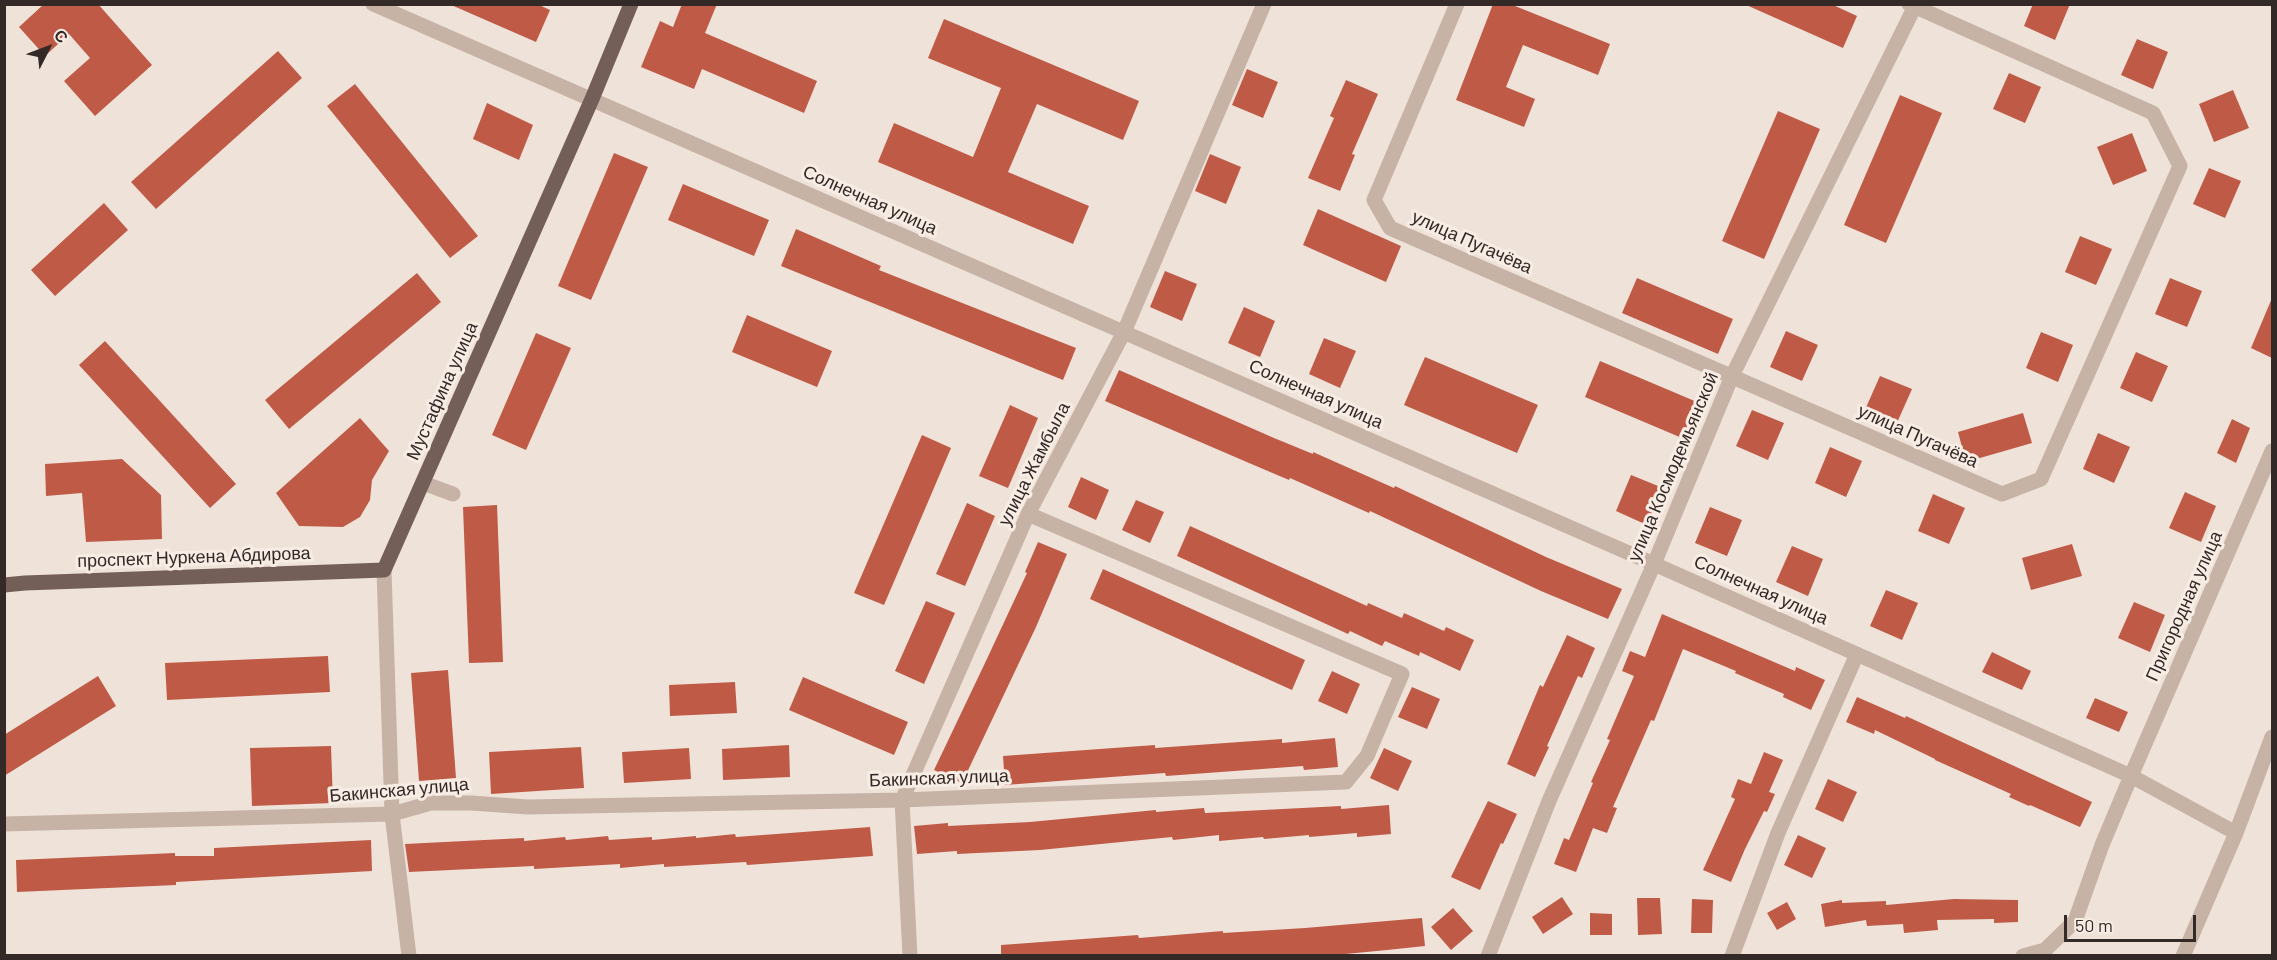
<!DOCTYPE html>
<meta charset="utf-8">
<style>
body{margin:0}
#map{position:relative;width:2277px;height:960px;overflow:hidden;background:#efe3d9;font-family:Barlow,sans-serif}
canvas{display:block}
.frame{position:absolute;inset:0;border:6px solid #332926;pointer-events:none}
.north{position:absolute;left:18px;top:18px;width:60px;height:60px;-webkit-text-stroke:4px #f8ede4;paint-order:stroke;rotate:48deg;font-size:16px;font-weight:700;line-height:24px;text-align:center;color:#332926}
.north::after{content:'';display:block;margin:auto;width:21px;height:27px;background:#332926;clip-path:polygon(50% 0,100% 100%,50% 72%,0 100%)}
.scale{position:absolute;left:2064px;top:915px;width:132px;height:27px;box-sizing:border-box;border:3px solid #332926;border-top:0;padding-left:8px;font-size:18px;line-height:21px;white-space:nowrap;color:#332926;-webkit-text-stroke:4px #f8ede4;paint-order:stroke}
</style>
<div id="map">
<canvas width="2277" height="960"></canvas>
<div class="frame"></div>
<div class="north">С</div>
<div class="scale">50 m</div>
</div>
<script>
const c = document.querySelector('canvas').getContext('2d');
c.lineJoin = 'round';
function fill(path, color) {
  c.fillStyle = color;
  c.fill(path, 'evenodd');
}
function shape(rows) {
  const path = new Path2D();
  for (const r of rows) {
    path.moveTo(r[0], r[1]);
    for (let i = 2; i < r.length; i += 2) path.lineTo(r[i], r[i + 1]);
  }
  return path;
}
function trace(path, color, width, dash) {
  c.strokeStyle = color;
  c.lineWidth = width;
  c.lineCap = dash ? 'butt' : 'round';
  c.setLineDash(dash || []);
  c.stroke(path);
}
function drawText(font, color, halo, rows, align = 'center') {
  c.font = font + ' Barlow,sans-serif';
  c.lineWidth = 6;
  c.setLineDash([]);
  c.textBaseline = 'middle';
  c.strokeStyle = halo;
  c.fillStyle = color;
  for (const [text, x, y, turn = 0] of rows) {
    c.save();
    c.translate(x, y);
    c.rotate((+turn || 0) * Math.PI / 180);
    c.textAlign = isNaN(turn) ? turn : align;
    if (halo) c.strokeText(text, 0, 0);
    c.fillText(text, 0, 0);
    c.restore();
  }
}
fill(shape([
 [44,4,98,4,152,65,95,116,64,81,90,58,69,34,45,56,19,27],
 [449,4,537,4,550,10,536,42],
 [682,4,717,4,705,33,817,81,804,113,702,69,694,89,641,67,660,21,673,27],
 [1493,4,1510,4,1610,44,1598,75,1523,45,1506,87,1535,99,1524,127,1456,100],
 [1744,4,1831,4,1857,16,1843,48],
 [2033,4,2070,4,2055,40,2024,26],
 [944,19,1139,101,1123,140,1037,104,1008,172,1089,206,1073,244,878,162,894,123,973,157,1001,88,928,58],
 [2137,39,2168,52,2153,89,2121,75],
 [278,51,302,78,156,209,131,182],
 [1247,69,1278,82,1263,118,1232,105],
 [2009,73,2041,87,2025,123,1993,109],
 [1346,80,1378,94,1352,154,1355,155,1340,191,1308,178,1334,118,1330,116],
 [355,84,478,236,450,258,327,106],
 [2233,90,2249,128,2214,142,2199,104],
 [1900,95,1942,113,1886,243,1844,225],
 [487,103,533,125,519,160,473,139],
 [1778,111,1820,129,1764,259,1722,241],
 [2132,133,2147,171,2113,185,2097,147],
 [614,153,648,167,591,300,558,286],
 [1210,154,1241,167,1226,204,1195,191],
 [2209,168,2241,181,2225,218,2193,204],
 [683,184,769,220,754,256,668,220],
 [104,203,128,230,55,296,31,270],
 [1318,209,1401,246,1386,282,1303,245],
 [796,229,881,266,879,270,1076,348,1063,380,781,266],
 [2080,236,2112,249,2096,285,2065,272],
 [1165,271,1197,284,1182,321,1150,307],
 [417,273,441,302,289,429,265,400],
 [1637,278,1733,319,1718,354,1622,313],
 [2170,278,2202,291,2187,327,2155,314],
 [2272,298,2272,358,2251,348],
 [1244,307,1275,321,1260,357,1228,343],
 [747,315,832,351,817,387,732,352],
 [1786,331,1818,345,1802,381,1770,367],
 [2041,332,2073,345,2058,382,2026,368],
 [536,333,571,348,526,450,492,435],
 [1324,338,1356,351,1340,388,1309,374],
 [105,341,236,484,210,508,79,365],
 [2136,352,2168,366,2152,402,2120,388],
 [1425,357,1538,405,1517,453,1404,405],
 [1600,361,1697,402,1682,438,1585,397],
 [1119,370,1274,438,1313,454,1313,452,1394,488,1395,486,1546,557,1622,589,1608,619,1541,591,1370,511,1369,513,1290,478,1289,480,1249,463,1105,401],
 [1880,376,1912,389,1896,425,1864,412],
 [1010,405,1038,418,1008,488,979,476],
 [1752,410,1784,423,1768,460,1736,446],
 [2023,413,2032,443,1966,462,1958,432],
 [360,418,389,451,372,480,370,500,360,517,343,527,299,526,276,493],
 [2232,419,2250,428,2236,463,2217,453],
 [2098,433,2130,447,2114,483,2083,469],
 [922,435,951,448,884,605,854,593],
 [1830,447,1862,461,1846,497,1815,483],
 [122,459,161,495,162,539,86,542,82,493,46,496,45,464],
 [1631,475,1663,488,1647,525,1616,511],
 [1081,477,1109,490,1096,520,1068,507],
 [2185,492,2216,506,2201,542,2169,528],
 [1933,494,1965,508,1949,544,1918,531],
 [1136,500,1164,512,1150,543,1122,530],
 [967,503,995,516,965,586,936,574],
 [497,505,503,662,469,663,463,507],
 [1710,507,1742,520,1727,556,1695,543],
 [1190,526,1367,606,1368,603,1402,618,1404,613,1444,631,1446,627,1474,640,1460,671,1420,652,1419,656,1385,641,1382,646,1350,631,1348,634,1177,556],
 [1038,542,1067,554,1036,627,962,783,934,770,985,663,1027,573,1025,572],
 [2072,544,2082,576,2031,590,2022,558],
 [1792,546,1823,559,1808,596,1776,582],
 [1103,569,1305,660,1292,690,1090,599],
 [1886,590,1918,603,1902,640,1870,626],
 [926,601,955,613,924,684,895,671],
 [2134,602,2165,615,2150,652,2118,638],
 [1662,614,1795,671,1796,667,1825,680,1811,710,1783,697,1784,694,1735,673,1736,671,1683,649,1654,721,1651,720,1613,807,1617,808,1607,833,1593,828,1576,872,1554,864,1564,838,1569,840,1593,783,1591,782,1610,740,1607,739,1634,676,1622,671,1630,651,1645,657],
 [1567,635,1595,648,1582,678,1578,676,1547,746,1549,747,1535,777,1507,764,1540,685,1543,687],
 [1992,652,2031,671,2022,690,1982,672],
 [328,656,330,692,167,700,165,663],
 [448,670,456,778,419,781,411,673],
 [1332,671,1360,684,1347,714,1318,701],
 [98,676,116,706,4,776,4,735],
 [803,677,908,722,894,755,789,710],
 [735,682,737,713,670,716,669,685],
 [1412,687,1440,699,1427,729,1398,717],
 [1857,697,1905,718,1906,716,2092,802,2080,827,2030,805,2029,806,2009,797,2011,794,1935,760,1935,759,1875,730,1874,734,1846,722],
 [2095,698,2128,712,2119,732,2086,718],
 [1335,738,1338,767,1304,770,1303,766,1166,776,1165,773,1005,785,1003,756,1155,745,1155,748,1282,739,1282,743],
 [789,745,790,777,723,780,722,749],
 [331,746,333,803,252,806,250,748],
 [581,747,584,788,491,794,489,752],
 [689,748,691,779,624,783,622,752],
 [1384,748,1412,761,1398,791,1370,778],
 [1764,752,1783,760,1769,792,1775,794,1767,812,1764,811,1745,849,1731,882,1703,870,1735,799,1731,797,1738,779,1751,784],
 [1828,779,1857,792,1843,822,1815,809],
 [1488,801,1517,814,1503,844,1501,843,1480,890,1451,877],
 [1389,805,1391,834,1357,837,1357,833,1309,837,1309,835,1264,839,1263,837,1219,841,1219,835,1173,840,1172,837,1040,850,957,854,957,851,917,854,914,826,948,823,948,826,1030,822,1156,810,1156,812,1204,808,1205,813,1341,806,1341,809],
 [870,827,873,856,747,865,746,862,664,867,664,864,620,868,620,864,534,869,534,866,409,872,405,844,524,838,524,841,565,837,566,840,608,836,609,840,652,837,652,840,696,836,696,838,735,834,736,837],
 [1798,835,1826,848,1812,878,1784,865],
 [371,840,372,871,176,882,176,885,17,892,16,860,175,853,175,856,214,856,214,848],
 [1562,897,1573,914,1543,934,1532,917],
 [1637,898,1660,898,1662,934,1638,935],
 [1692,899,1713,900,1712,933,1691,933],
 [1954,899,2018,900,2018,922,1994,923,1994,919,1937,920,1938,930,1904,933,1903,924,1867,926,1866,920,1825,927,1821,904,1842,900,1842,903,1886,901,1886,905],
 [1787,902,1796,919,1777,930,1767,913],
 [1453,908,1473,931,1451,950,1431,927],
 [1590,913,1612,914,1612,935,1590,935],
 [1422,918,1425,946,1387,950,1325,956,1001,956,1001,945,1138,935,1139,938,1223,931,1223,933,1305,928]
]), '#bf5a47');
trace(shape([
 [373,4,1654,564,2131,776,2236,833],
 [1457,4,1374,200,1390,228,2002,494,2041,479,2180,166,2153,113,1909,4],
 [423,483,453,494],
 [384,570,392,814,409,956],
 [4,824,392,814,431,803,471,803,528,807,902,800,1346,782,1367,756,1402,674,1028,514],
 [910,956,902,800,1028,514,1124,332,1264,4],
 [1488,956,1549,801,1654,564,1732,376,1916,4],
 [1732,956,1778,833,1857,654],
 [2023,956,2045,950,2075,921,2102,845,2131,776,2272,451],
 [2183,956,2236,833,2272,737]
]), '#c7b2a6', 15);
trace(shape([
 [4,585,25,583,384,570,592,99,631,4]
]), '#745f58', 15);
drawText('18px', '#332926', '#f8ede4', [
 ["Солнечная улица",870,200,24],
 ["улица Пугачёва",1472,242,24],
 ["Мустафина улица",442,391,-66],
 ["Солнечная улица",1316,394,24],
 ["улица Пугачёва",1918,436,24],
 ["улица Жамбыла",1034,464,-63],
 ["улица Космодемьянской",1673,467,-67],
 ["проспект Нуркена Абдирова",194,557,-2],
 ["Солнечная улица",1761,590,24],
 ["Пригородная улица",2184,606,-66],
 ["Бакинская улица",939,778,-2],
 ["Бакинская улица",399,790,-5]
]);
</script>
